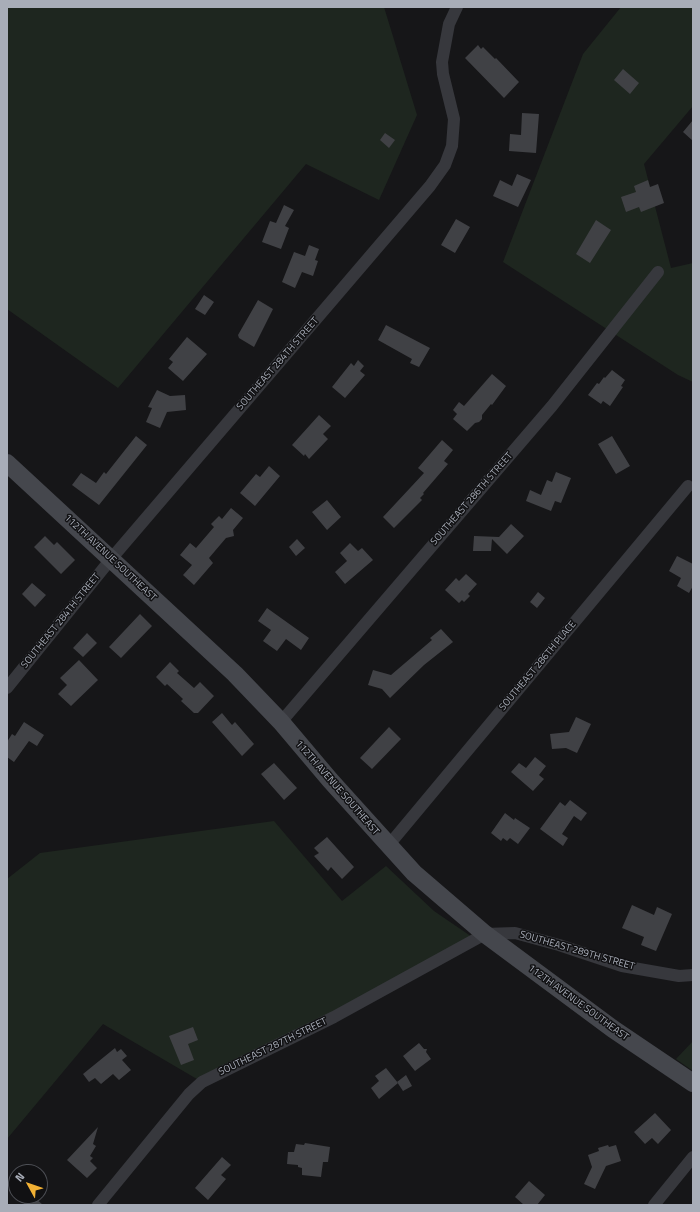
<!DOCTYPE html>
<style>
body{margin:0}
#map{position:relative;width:700px;height:1212px;overflow:hidden;background:#161618;font-family:"Titillium Web",sans-serif}
canvas{display:block}
.frame{position:absolute;inset:0;border:8px solid #a8adb8;pointer-events:none}
.north{position:absolute;left:8px;top:1164px;width:40px;height:40px;box-sizing:border-box;background:#111113;border:1px solid #4d4f55;border-radius:50%;rotate:310deg;font-size:11px;font-weight:700;line-height:16px;text-align:center;color:#a8adb8}
.north::after{content:'';display:block;margin:auto;width:14px;height:18px;background:#f2b134;clip-path:polygon(50% 0,100% 100%,50% 72%,0 100%)}
</style>
<div id="map">
<canvas width="700" height="1212"></canvas>
<div class="frame"></div>
<div class="north">N</div>
</div>
<script>
const c = document.querySelector('canvas').getContext('2d');
c.lineJoin = 'round';
function fill(path, color) {
  c.fillStyle = color;
  c.fill(path, 'evenodd');
}
function shape(rows) {
  const path = new Path2D();
  for (const r of rows) {
    path.moveTo(r[0], r[1]);
    for (let i = 2; i < r.length; i += 2) path.lineTo(r[i], r[i + 1]);
  }
  return path;
}
function trace(path, color, width, dash) {
  c.strokeStyle = color;
  c.lineWidth = width;
  c.lineCap = dash ? 'butt' : 'round';
  c.setLineDash(dash || []);
  c.stroke(path);
}
function drawText(font, color, halo, rows, align = 'center') {
  c.font = font + ' "Titillium Web",sans-serif';
  c.lineWidth = 3;
  c.setLineDash([]);
  c.textBaseline = 'middle';
  c.strokeStyle = halo;
  c.fillStyle = color;
  for (const [text, x, y, turn = 0] of rows) {
    c.save();
    c.translate(x, y);
    c.rotate((+turn || 0) * Math.PI / 180);
    c.textAlign = isNaN(turn) ? turn : align;
    if (halo) c.strokeText(text, 0, 0);
    c.fillText(text, 0, 0);
    c.restore();
  }
}
fill(shape([
 [7,7,384,7,417,115,379,200,306,164,118,388,7,309],
 [621,7,693,7,693,106,644,164,671,268,693,263,693,382,678,375,503,262,583,54],
 [274,821,342,901,386,866,434,911,475,939,202,1082,103,1024,7,1139,7,879,40,853],
 [693,1041,693,1071,676,1059]
]), '#1e261f');
fill(shape([
 [478,45,481,49,483,47,495,59,496,58,519,82,504,98,465,58],
 [623,69,639,83,630,94,614,80],
 [522,113,539,114,536,153,509,151,510,134,521,135],
 [693,120,693,141,683,132],
 [385,133,395,140,389,148,380,140],
 [517,174,531,180,518,207,493,196,500,180,512,186],
 [648,180,650,187,658,184,664,203,641,212,639,207,626,212,621,197,636,192,634,186],
 [284,205,294,210,285,226,289,228,281,249,262,242,270,221,276,223],
 [456,219,470,227,455,253,441,245],
 [596,220,611,230,590,263,576,254],
 [309,245,319,249,315,260,318,261,313,276,302,272,295,288,282,282,294,252,305,256],
 [204,295,214,302,205,315,195,309],
 [258,300,273,309,254,347,239,338,238,335],
 [386,325,430,348,419,367,410,363,412,359,378,340],
 [187,337,207,354,183,381,168,368,173,362,169,359],
 [358,360,364,366,360,371,365,375,345,398,332,387,351,363,354,366],
 [612,370,625,380,621,386,623,387,610,406,603,401,601,404,588,395,597,383,599,384,604,377,605,378],
 [492,374,506,386,492,405,491,404,482,415,482,419,479,422,475,423,467,431,453,419,457,414,453,410,459,402,464,406],
 [157,390,170,396,185,395,186,410,167,412,160,428,146,422,152,408,148,407],
 [319,415,331,426,323,434,328,439,309,459,305,454,304,456,292,445],
 [136,436,147,445,99,505,72,485,81,473,96,483,104,472,106,474],
 [612,436,630,466,616,474,598,444],
 [442,440,453,450,444,461,448,464,423,493,424,494,420,498,422,500,394,528,383,517,424,473,418,468],
 [269,466,280,476,255,506,240,493,256,474,260,477],
 [556,472,571,478,561,503,555,501,551,511,526,501,530,490,541,495,547,480,552,482],
 [327,500,341,517,327,530,312,512],
 [231,508,243,518,233,530,234,536,226,538,209,558,213,563,194,585,183,575,192,565,180,555,190,543,196,548,214,527,211,524,219,516,222,519],
 [511,524,524,536,507,554,492,539,491,551,473,551,474,536,499,537],
 [45,536,54,545,57,542,75,560,61,574,34,547],
 [297,539,305,548,296,556,289,547],
 [350,543,358,551,362,548,373,560,345,584,335,572,347,561,340,553],
 [677,556,693,564,693,586,689,593,677,586,681,578,669,571],
 [466,574,477,584,468,594,470,596,464,602,462,600,459,603,445,590,456,578,459,581],
 [32,583,46,595,35,607,22,594],
 [538,592,545,598,537,608,530,602],
 [267,608,309,638,301,650,286,639,277,651,263,641,271,630,258,621],
 [140,614,152,626,121,658,109,647],
 [441,629,453,642,424,665,390,698,382,689,368,685,373,670,391,675,432,640,430,638],
 [87,633,97,643,83,657,73,648],
 [79,660,98,680,71,706,58,694,67,685,60,678],
 [170,662,179,671,177,673,194,688,200,682,214,696,198,713,194,713,181,701,183,699,167,684,165,686,156,677],
 [222,713,232,725,235,722,254,744,242,756,212,722],
 [576,717,591,724,577,753,566,748,552,749,550,734,569,732],
 [24,722,44,735,37,746,29,741,14,762,7,757,7,742,12,734,15,736],
 [389,727,401,739,372,769,360,758],
 [535,757,546,766,539,775,544,779,533,791,511,772,519,763,526,768],
 [274,763,297,788,284,800,261,774],
 [570,800,587,813,581,821,574,816,562,834,568,838,563,846,540,829,560,802,565,806],
 [505,813,514,820,515,818,530,828,518,844,510,838,507,841,503,838,501,841,491,833],
 [327,837,354,867,342,879,331,867,328,871,314,856,319,853,314,848],
 [632,905,654,915,657,907,672,914,656,951,641,945,644,937,622,928],
 [193,1027,198,1040,188,1044,194,1060,181,1065,169,1036],
 [419,1043,424,1049,427,1049,426,1052,431,1059,415,1071,403,1056],
 [115,1048,117,1052,121,1049,127,1056,122,1060,131,1070,119,1080,113,1074,101,1084,95,1078,89,1082,83,1074],
 [386,1068,398,1083,379,1099,371,1088,379,1081,375,1076],
 [406,1075,412,1086,403,1091,397,1082],
 [655,1113,671,1130,658,1144,652,1138,645,1144,634,1132],
 [98,1127,93,1144,96,1146,90,1156,93,1158,90,1161,97,1168,87,1178,67,1160],
 [305,1143,330,1147,328,1162,323,1162,321,1177,302,1175,302,1168,298,1167,298,1165,287,1164,288,1152,294,1152,296,1144,304,1145],
 [608,1145,609,1147,616,1145,621,1161,606,1166,595,1189,584,1184,592,1167,588,1155,599,1151,598,1148],
 [222,1157,231,1165,221,1175,226,1179,208,1200,195,1188],
 [529,1181,545,1195,537,1205,524,1205,515,1197],
 [31,1196,33,1196,43,1205,23,1205]
]), '#404145');
trace(shape([
 [7,688,111,559,430,186,445,165,452,146,454,119,443,74,442,62,449,24,457,7],
 [281,722,552,406,658,272],
 [388,846,688,486],
 [98,1205,189,1094,202,1082,334,1017,485,934,515,933,559,945,622,966,679,976,693,975],
 [654,1205,693,1157]
]), '#37383d', 12);
trace(shape([
 [7,463,235,674,281,722,330,780,414,873,485,934,613,1029,693,1083]
]), '#45474d', 18);
drawText('10px', '#a8adb8', '#111113', [
 ["SOUTHEAST 284TH STREET",278,364,-49],
 ["SOUTHEAST 286TH STREET",472,499,-49],
 ["112TH AVENUE SOUTHEAST",110,558,43],
 ["SOUTHEAST 284TH STREET",61,621,-51],
 ["SOUTHEAST 286TH PLACE",538,666,-50],
 ["112TH AVENUE SOUTHEAST",337,788,49],
 ["SOUTHEAST 289TH STREET",577,951,16],
 ["112TH AVENUE SOUTHEAST",578,1003,36],
 ["SOUTHEAST 287TH STREET",273,1047,-26]
]);
</script>
